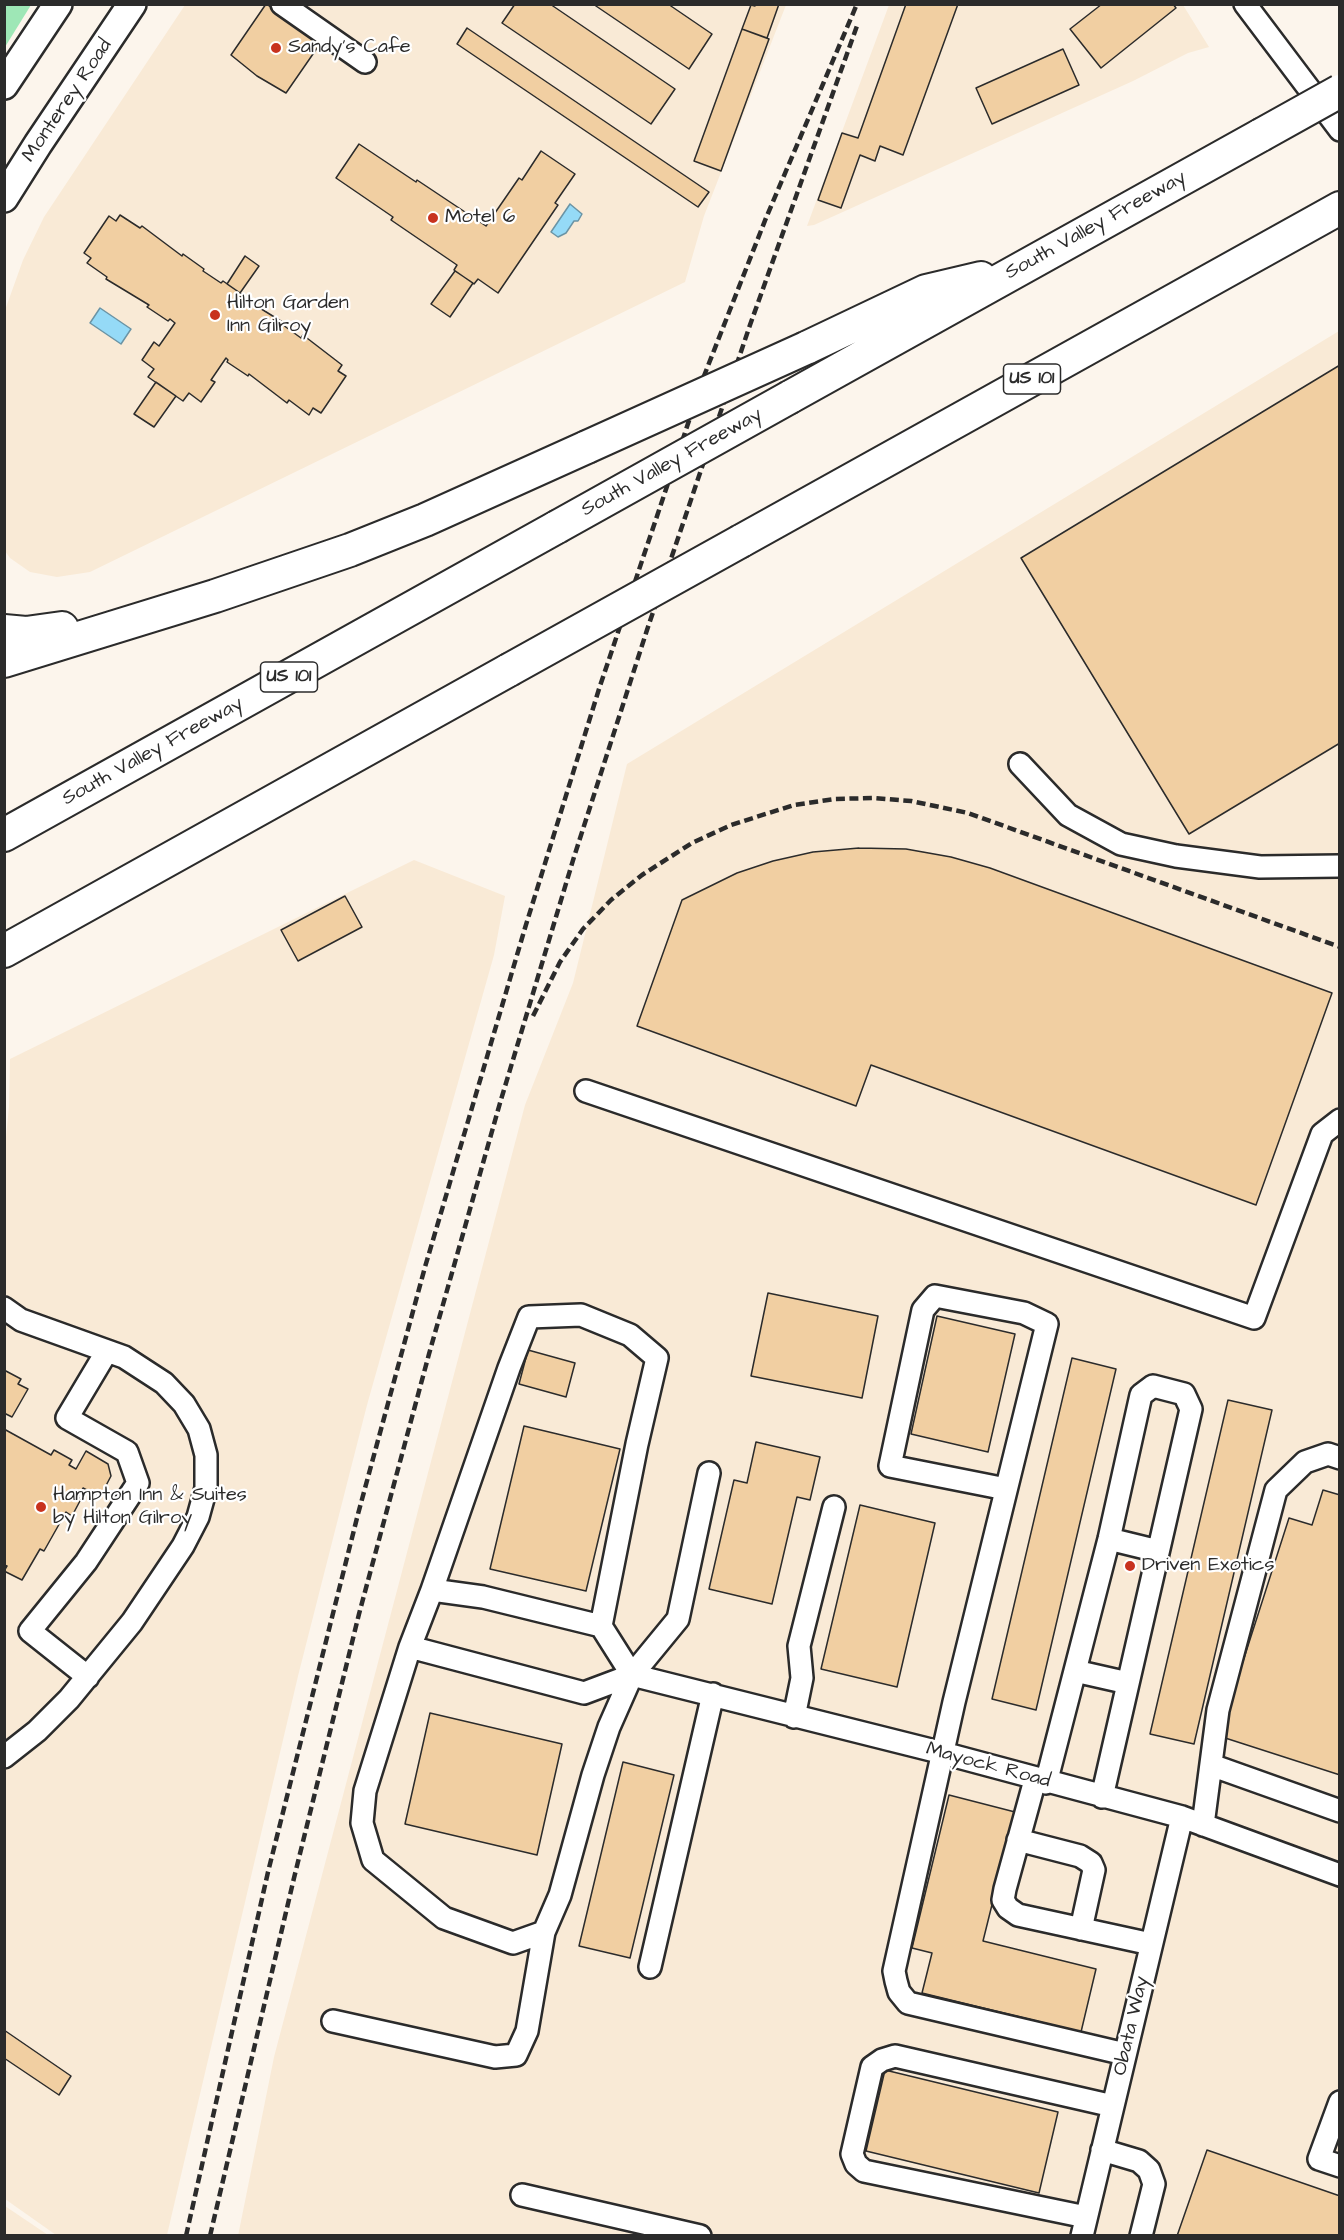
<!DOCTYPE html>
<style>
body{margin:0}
#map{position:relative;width:1344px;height:2240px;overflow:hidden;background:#fcf5ec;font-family:"Architects Daughter",sans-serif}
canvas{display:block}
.frame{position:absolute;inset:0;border:6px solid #2b2b2b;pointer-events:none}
</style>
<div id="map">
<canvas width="1344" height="2240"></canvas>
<div class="frame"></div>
</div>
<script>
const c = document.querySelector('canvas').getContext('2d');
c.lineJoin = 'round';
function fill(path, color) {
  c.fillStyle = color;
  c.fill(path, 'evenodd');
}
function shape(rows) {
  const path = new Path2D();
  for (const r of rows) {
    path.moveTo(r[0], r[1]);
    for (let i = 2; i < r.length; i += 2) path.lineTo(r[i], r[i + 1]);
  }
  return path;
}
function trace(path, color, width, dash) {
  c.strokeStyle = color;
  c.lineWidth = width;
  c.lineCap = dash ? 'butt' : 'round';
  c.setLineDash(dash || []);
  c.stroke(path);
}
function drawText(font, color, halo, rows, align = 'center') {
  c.font = font + ' "Architects Daughter",sans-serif';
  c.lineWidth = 4.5;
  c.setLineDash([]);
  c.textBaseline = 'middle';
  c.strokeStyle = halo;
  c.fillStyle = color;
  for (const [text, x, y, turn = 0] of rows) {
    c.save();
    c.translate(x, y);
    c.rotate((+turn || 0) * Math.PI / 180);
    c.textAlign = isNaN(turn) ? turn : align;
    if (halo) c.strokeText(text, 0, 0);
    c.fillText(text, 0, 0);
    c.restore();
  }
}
fill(shape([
 [185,5,786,5,704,216,685,282,90,572,57,577,30,572,10,558,5,551,4,313,23,260,44,217],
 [889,5,1183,5,1209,47,1188,53,1133,81,814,225,807,226],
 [1339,331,1339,2235,238,2236,274,2057,525,1105,573,983,627,764],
 [414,860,505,896,494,955,367,1405,298,1676,167,2235,56,2235,5,2199,4,1157,9,1107,10,1059],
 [5,2206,48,2235,5,2235]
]), '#f9ead6');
fill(shape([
 [5,4,31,5,5,47,4,5]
]), '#9ee7b6');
const water = shape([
 [570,204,582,214,578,221,574,221,566,233,558,237,551,232,570,204],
 [100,308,131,329,121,344,90,323,100,308]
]);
fill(water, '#95daf7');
trace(water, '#6b94a5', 1.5);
const building = shape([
 [266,4,295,20,322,41,286,93,257,76,231,55,266,4],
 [515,4,550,4,675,89,651,124,502,23,515,4],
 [593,4,668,4,712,34,689,69,593,4],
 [756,4,779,4,767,38,742,29,751,5,755,6,756,4],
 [906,4,958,4,903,155,880,146,875,161,860,155,841,208,818,200,842,133,858,138,906,4],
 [1102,4,1173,4,1176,8,1101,68,1070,29,1102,4],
 [467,28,709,192,698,207,457,44,467,28],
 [742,29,769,39,721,171,694,161,742,29],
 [1063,49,1079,85,992,124,976,88,1063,49],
 [359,144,416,182,417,180,486,226,519,178,522,180,541,151,575,174,555,203,558,205,498,293,478,279,474,284,454,270,457,265,391,220,393,217,336,178,359,144],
 [120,215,140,228,142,226,182,256,183,254,204,269,203,271,221,283,223,281,243,295,242,297,284,323,283,325,301,338,303,335,342,365,338,371,346,376,321,413,313,408,309,415,289,400,287,403,249,374,248,376,227,362,228,360,226,358,211,380,215,382,201,402,189,393,183,401,148,377,154,369,142,360,154,342,159,346,175,323,170,319,168,321,147,307,149,305,106,279,107,277,87,263,91,258,84,253,109,216,116,221,120,215],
 [245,256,259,266,240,293,227,284,245,256],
 [455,271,473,283,450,317,431,304,455,271],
 [1340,365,1340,743,1189,834,1021,558,1340,365],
 [156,382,176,396,154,427,134,414,156,382],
 [859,848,906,849,951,857,990,868,1332,993,1256,1205,871,1065,856,1106,637,1026,682,900,737,873,773,861,813,852,859,848],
 [345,896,362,927,298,961,281,930,345,896],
 [768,1293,878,1316,862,1398,751,1376,768,1293],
 [937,1316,1015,1334,988,1452,911,1434,937,1316],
 [528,1350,575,1363,566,1397,519,1384,528,1350],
 [1072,1358,1116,1369,1036,1710,992,1699,1072,1358],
 [4,1370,21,1379,18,1384,28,1389,12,1417,4,1413,4,1370],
 [1228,1400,1272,1410,1194,1744,1150,1734,1228,1400],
 [524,1426,620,1449,586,1591,490,1569,524,1426],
 [4,1429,51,1455,54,1450,72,1460,69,1465,76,1469,86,1451,108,1464,111,1476,100,1497,83,1488,78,1497,81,1499,72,1516,66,1512,44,1551,40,1549,22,1580,4,1571,7,1566,4,1565,4,1429],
 [756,1442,820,1457,810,1500,797,1497,772,1604,709,1589,734,1480,747,1483,756,1442],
 [1323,1490,1340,1495,1340,1775,1219,1736,1289,1518,1312,1525,1323,1490],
 [860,1505,935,1523,897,1687,821,1669,860,1505],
 [430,1713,562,1744,537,1855,405,1824,430,1713],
 [623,1762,674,1775,630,1958,579,1946,623,1762],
 [949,1795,1015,1812,983,1941,1096,1969,1081,2032,922,1993,932,1953,912,1948,949,1795],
 [4,2030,71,2076,59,2095,4,2058,4,2030],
 [885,2070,1058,2112,1039,2193,866,2151,885,2070],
 [1207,2150,1340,2196,1340,2236,1177,2236,1207,2150]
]);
fill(building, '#f1cfa2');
trace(building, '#2b2b2b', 1.5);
const minor = shape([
 [282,4,365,62],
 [1245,4,1340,130],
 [1020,764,1068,815,1121,844,1176,856,1260,867,1340,866],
 [586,1091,1254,1318,1322,1134,1340,1120],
 [4,1308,21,1320,124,1357,164,1383,184,1404,199,1429,206,1455,206,1488,198,1517,183,1546,132,1622,69,1699,37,1731,4,1757],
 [1006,1489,890,1466,923,1310,935,1296,1024,1313,1047,1324,954,1702,894,1971,896,1981,899,1992,908,2003,1125,2054],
 [1109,1539,1158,1551],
 [601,1626,637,1444,657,1358,630,1335,581,1315,529,1317,509,1368,432,1590,483,1597,601,1626,632,1675],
 [410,1647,432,1590],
 [1075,1671,1128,1683],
 [632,1675,584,1693,410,1647,365,1791,362,1823,373,1860,444,1918,513,1943,544,1932,560,1895,593,1775,609,1727,632,1675,678,1619,709,1473],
 [632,1675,943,1753,1182,1817,1340,1875],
 [88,1677,30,1631,86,1562,138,1483,127,1452,67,1418,107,1351],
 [794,1717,802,1678,799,1646,834,1507],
 [1211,1765,1340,1811],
 [1035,1780,1005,1889,1003,1900,1008,1908,1018,1915,1151,1944],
 [1046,1783,1109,1539,1141,1395,1153,1386,1184,1394,1191,1409,1102,1797],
 [1203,1825,1218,1710,1276,1490,1305,1462,1328,1454,1340,1458],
 [1018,1840,1080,1856,1091,1863,1094,1870,1081,1929],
 [650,1967,713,1694],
 [333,2021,495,2057,516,2055,527,2031,544,1932],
 [1340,2102,1319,2159,1340,2166],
 [1102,2150,1139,2161,1149,2170,1154,2184,1141,2236],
 [522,2195,700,2236],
 [1086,2217,864,2171,856,2164,852,2154,872,2067,882,2060,895,2056,1113,2106],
 [1082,2236,1182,1817]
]);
const major = shape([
 [4,85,58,4],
 [4,198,38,144,132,4]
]);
const highway = shape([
 [806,348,926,291,981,278],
 [790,397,1261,135],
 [741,541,1340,208],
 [4,631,26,633,62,628],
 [4,661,215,596,350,550,425,520,587,447],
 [4,835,557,527],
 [4,951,509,670]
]);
trace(minor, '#2b2b2b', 26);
trace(major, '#2b2b2b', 32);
trace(highway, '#2b2b2b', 36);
trace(minor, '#fff', 21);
trace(major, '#fff', 27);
trace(highway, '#fff', 32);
trace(shape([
 [533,1016,560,962,583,929,611,900,642,875,692,843,731,825,794,805,835,799,873,798,911,801,968,813,1340,947],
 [186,2236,268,1872,358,1514,425,1267,525,928,599,689,704,376,766,218,857,4],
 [210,2236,294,1878,359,1614,429,1354,500,1103,574,857,647,630,750,325,858,23]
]), '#2b2b2b', 4.5, [9, 4.5]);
const highwayBridge = shape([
 [1261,135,1340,91],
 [587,447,806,348],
 [557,527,790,397],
 [509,670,741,541]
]);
trace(highwayBridge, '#2b2b2b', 36, []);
trace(highwayBridge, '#fff', 32);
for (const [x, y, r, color] of [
 [276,48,6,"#c8321e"],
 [433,218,6,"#c8321e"],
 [215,315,6,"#c8321e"],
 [41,1507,6,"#c8321e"],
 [1130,1566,6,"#c8321e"]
]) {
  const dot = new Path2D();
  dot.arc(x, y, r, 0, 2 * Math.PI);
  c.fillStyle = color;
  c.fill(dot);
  trace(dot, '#fff', 2);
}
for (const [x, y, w] of [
 [1032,379,57],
 [289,677,57]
]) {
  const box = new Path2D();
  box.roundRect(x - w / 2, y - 15, w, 30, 4.5);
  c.fillStyle = '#fff';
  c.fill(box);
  trace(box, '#2b2b2b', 1.5);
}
drawText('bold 18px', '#2b2b2b', null, [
 ["US 101",1032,379],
 ["US 101",289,677]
]);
drawText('20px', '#2b2b2b', '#fff', [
 ["Sandy's Cafe",288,48],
 ["Motel 6",445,218],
 ["Hilton Garden",227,304],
 ["Inn Gilroy",227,327],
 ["Hampton Inn & Suites",53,1496],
 ["by Hilton Gilroy",53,1519],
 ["Driven Exotics",1142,1566]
], 'left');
drawText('20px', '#2b2b2b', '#fff', [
 ["Monterey Road",68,101,-56],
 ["South Valley Freeway",1096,226,-29],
 ["South Valley Freeway",672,463,-29],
 ["South Valley Freeway",153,752,-29],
 ["Mayock Road",988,1766,15],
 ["Obata Way",1132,2026,-77]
]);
</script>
